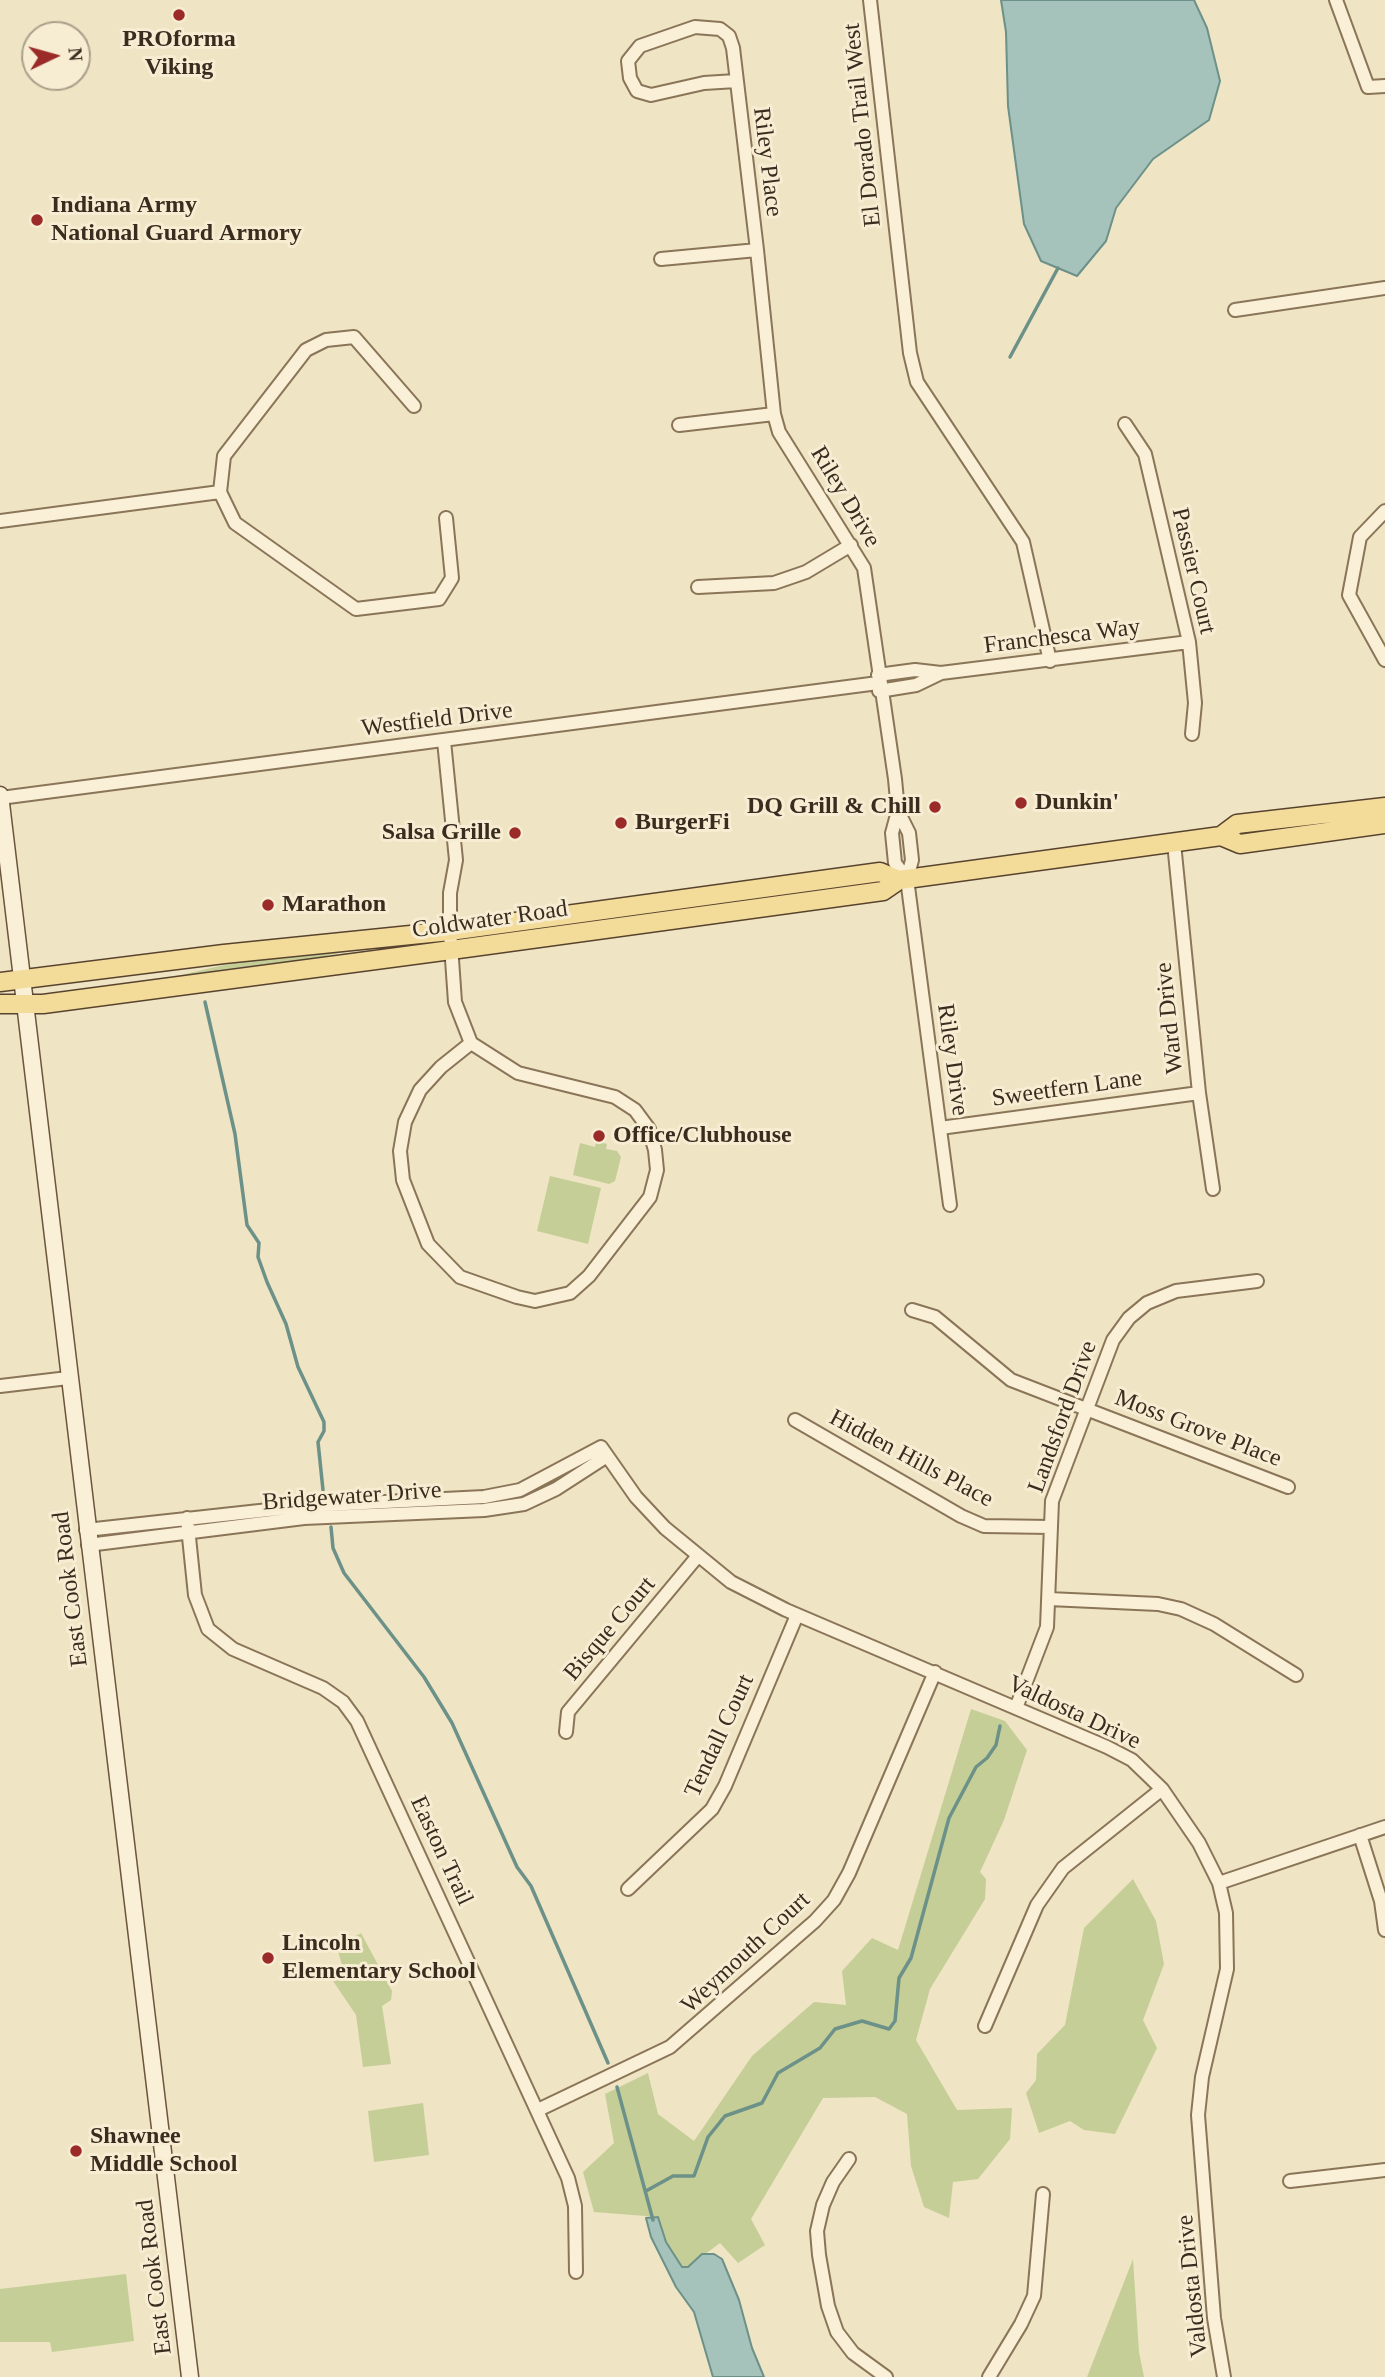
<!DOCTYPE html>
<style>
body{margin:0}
#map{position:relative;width:1385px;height:2377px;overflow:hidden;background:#efe4c3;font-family:Georgia,serif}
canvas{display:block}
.north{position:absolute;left:21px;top:21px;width:70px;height:70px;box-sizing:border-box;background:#f6edd3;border:2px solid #aba08b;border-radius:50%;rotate:85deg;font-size:19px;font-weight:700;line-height:28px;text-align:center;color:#3a2c1e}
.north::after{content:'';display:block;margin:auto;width:24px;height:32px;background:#9b2b28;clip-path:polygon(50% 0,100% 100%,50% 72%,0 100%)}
</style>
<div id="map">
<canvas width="1385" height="2377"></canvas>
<div class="north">N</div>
</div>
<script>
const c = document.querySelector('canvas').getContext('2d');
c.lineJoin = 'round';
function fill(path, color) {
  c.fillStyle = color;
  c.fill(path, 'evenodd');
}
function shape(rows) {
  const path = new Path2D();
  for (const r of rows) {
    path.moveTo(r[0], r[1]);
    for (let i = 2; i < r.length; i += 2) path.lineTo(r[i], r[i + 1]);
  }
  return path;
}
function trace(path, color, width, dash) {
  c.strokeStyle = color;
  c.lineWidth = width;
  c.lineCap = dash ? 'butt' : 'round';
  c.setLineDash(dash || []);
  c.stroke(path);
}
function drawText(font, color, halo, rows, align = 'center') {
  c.font = font + ' Georgia,serif';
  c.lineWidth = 6;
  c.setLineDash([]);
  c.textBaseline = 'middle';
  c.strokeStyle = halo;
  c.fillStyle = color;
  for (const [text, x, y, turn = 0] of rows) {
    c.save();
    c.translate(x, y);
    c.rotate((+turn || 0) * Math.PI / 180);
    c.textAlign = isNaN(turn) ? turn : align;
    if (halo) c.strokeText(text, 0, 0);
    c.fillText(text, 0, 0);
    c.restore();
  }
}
fill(shape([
 [367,947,289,964,142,984,233,963],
 [596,1141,607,1144,606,1149,617,1151,621,1157,615,1181,609,1184,573,1175,580,1143,595,1147],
 [550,1176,601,1188,588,1244,537,1231],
 [971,1709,1005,1721,1027,1750,1004,1820,980,1872,986,1879,985,1899,930,1989,916,2040,957,2110,1012,2108,1010,2139,978,2179,953,2182,949,2218,924,2207,911,2166,907,2114,875,2097,823,2098,751,2219,765,2245,738,2263,720,2243,688,2267,682,2267,666,2242,658,2217,594,2212,583,2172,614,2143,605,2094,648,2073,658,2114,694,2141,752,2056,814,2002,846,2005,842,1971,872,1938,898,1950],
 [1133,1879,1156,1921,1164,1964,1143,2020,1157,2048,1115,2134,1084,2130,1070,2121,1039,2133,1026,2093,1036,2080,1037,2054,1065,2025,1084,1928],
 [361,1933,392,1991,391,2000,382,2006,391,2064,363,2067,356,2015,327,1972,343,1969,337,1947],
 [423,2103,429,2155,374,2162,368,2111],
 [1133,2259,1139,2352,1144,2377,1087,2377],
 [126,2274,134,2341,52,2352,50,2342,0,2342,0,2289]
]), '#c5ce97');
const water = shape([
 [1001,0,1194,0,1207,28,1220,81,1209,120,1153,159,1116,208,1106,241,1077,276,1041,261,1024,224,1008,106,1006,32,1001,0],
 [658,2217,666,2242,682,2267,688,2267,702,2254,714,2254,722,2259,739,2300,752,2348,764,2377,713,2377,694,2312,676,2287,651,2237,646,2218,658,2217]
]);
fill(water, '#a5c2bb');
trace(water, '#6c9189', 2);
trace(shape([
 [1010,357,1058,268],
 [205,1002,235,1134,247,1225,259,1243,258,1257,267,1282,286,1324,298,1367,324,1422,324,1431,318,1442,323,1490],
 [331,1527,333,1548,344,1573,424,1677,452,1723,517,1867,531,1886,608,2063],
 [617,2087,653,2220],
 [646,2191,673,2176,694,2176,708,2137,725,2116,762,2103,778,2073,820,2048,835,2029,862,2021,889,2029,895,2021,899,1978,911,1958,949,1818,976,1767,987,1758,996,1745,1000,1726]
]), '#6c9189', 3.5);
const street = shape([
 [870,0,910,353,917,382,1023,542,1050,661],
 [1336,0,1368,87,1385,86],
 [736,81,704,83,651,95,637,91,630,78,628,61,640,46,695,27,720,29,729,36,733,48,757,250,774,414,779,432,864,568,895,779,898,811,892,833,895,863,907,879],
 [661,259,757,250],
 [1235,310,1385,288],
 [414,406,354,337,326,340,306,350,224,456,220,492,235,523,356,609,439,599,452,578,446,518],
 [1125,424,1145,454,1189,642,1195,703,1192,734],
 [679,425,774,414],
 [1385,511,1360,537,1349,595,1385,660],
 [0,521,220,492],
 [698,587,774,583,806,572,851,545],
 [878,675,915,670,941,673,1189,642],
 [879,691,916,685,941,673],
 [444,741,456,860,450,893,450,931,455,1002,471,1043,518,1073,615,1097,635,1110,649,1129,655,1150,657,1170,650,1197,589,1276,570,1293,535,1301,517,1297,460,1277,428,1244,403,1180,400,1151,405,1122,420,1090,441,1067,471,1043],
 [0,798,878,683],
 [898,811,909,833,912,860,907,879,950,1205],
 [1174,843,1199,1093,1213,1189],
 [940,1128,1199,1093],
 [912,1310,935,1317,1011,1380,1288,1487],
 [0,1386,68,1378],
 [795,1420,961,1516,984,1526,1051,1527],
 [187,1518,195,1595,208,1629,233,1649,323,1688,343,1702,357,1721,568,2178,575,2206,576,2272],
 [86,1530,305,1506,484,1497,520,1490,601,1447,636,1497,665,1528,731,1582,786,1610,1107,1747,1132,1760,1162,1789,1199,1843,1219,1883,1226,1913,1227,1969,1202,2077,1198,2115,1214,2318,1224,2377],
 [88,1545,304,1518,484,1510,524,1504,556,1489,607,1456],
 [1049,1599,1158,1604,1181,1609,1214,1624,1296,1675],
 [1016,1708,1047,1627,1052,1501,1113,1340,1129,1318,1147,1303,1176,1291,1257,1281],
 [566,1732,568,1712,697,1557],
 [1360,1835,1381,1901,1385,1930],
 [1219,1883,1385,1827],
 [628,1889,712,1809,725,1786,797,1615],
 [985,2026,1037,1905,1063,1868,1162,1789],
 [538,2110,670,2047,815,1921,834,1900,849,1873,935,1672],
 [849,2159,833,2182,823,2205,817,2231,819,2255,828,2306,837,2332,853,2353,886,2377],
 [1290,2181,1385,2170],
 [989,2377,1021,2324,1034,2296,1043,2194]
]);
const secondary = shape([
 [0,795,190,2377]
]);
const primary = shape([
 [1221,836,1237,824,1385,807],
 [0,982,224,954,450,931,880,872,899,880],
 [0,1004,43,1004,451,950,883,891,899,880,1221,836,1240,844,1385,824]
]);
trace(street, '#8a7559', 16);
trace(secondary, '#6c563d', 19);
trace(primary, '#58432e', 21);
trace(street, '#faf0d7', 12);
trace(secondary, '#faf0d7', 16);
trace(primary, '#f3db9a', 18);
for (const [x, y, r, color] of [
 [179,15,7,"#9b2b28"],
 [37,220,7,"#9b2b28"],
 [1021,803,7,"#9b2b28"],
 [935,807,7,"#9b2b28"],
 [621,823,7,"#9b2b28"],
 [515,833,7,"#9b2b28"],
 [268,905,7,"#9b2b28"],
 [599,1136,7,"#9b2b28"],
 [268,1958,7,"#9b2b28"],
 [76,2151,7,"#9b2b28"]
]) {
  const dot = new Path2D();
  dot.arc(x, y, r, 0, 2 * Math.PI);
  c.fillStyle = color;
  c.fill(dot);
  trace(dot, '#f6edd3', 2.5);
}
drawText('bold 24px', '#3a2c1e', '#f6edd3', [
 ["PROforma",179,40,"center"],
 ["Viking",179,68,"center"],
 ["Indiana Army",51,206],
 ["National Guard Armory",51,234],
 ["Dunkin'",1035,803],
 ["DQ Grill & Chill",921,807,"right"],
 ["BurgerFi",635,823],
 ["Salsa Grille",501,833,"right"],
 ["Marathon",282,905],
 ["Office/Clubhouse",613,1136],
 ["Lincoln",282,1944],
 ["Elementary School",282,1972],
 ["Shawnee",90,2137],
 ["Middle School",90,2165]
], 'left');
drawText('24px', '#3a2c1e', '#f6edd3', [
 ["El Dorado Trail West",863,125,-96],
 ["Riley Place",767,162,83],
 ["Riley Drive",845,497,59],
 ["Passier Court",1193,571,77],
 ["Franchesca Way",1062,637,-7],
 ["Westfield Drive",437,720,-7],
 ["Coldwater Road",490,920,-8],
 ["Ward Drive",1170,1018,-96],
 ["Riley Drive",952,1060,82],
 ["Sweetfern Lane",1067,1089,-8],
 ["Landsford Drive",1063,1417,-70],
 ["Moss Grove Place",1198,1429,21],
 ["Hidden Hills Place",911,1459,28],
 ["Bridgewater Drive",352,1497,-4],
 ["East Cook Road",71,1589,-97],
 ["Bisque Court",610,1629,-50],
 ["Valdosta Drive",1074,1713,25],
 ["Tendall Court",720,1736,-65],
 ["Easton Trail",441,1851,65],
 ["Weymouth Court",746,1953,-43],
 ["East Cook Road",155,2277,-97],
 ["Valdosta Drive",1193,2286,-96]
]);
</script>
